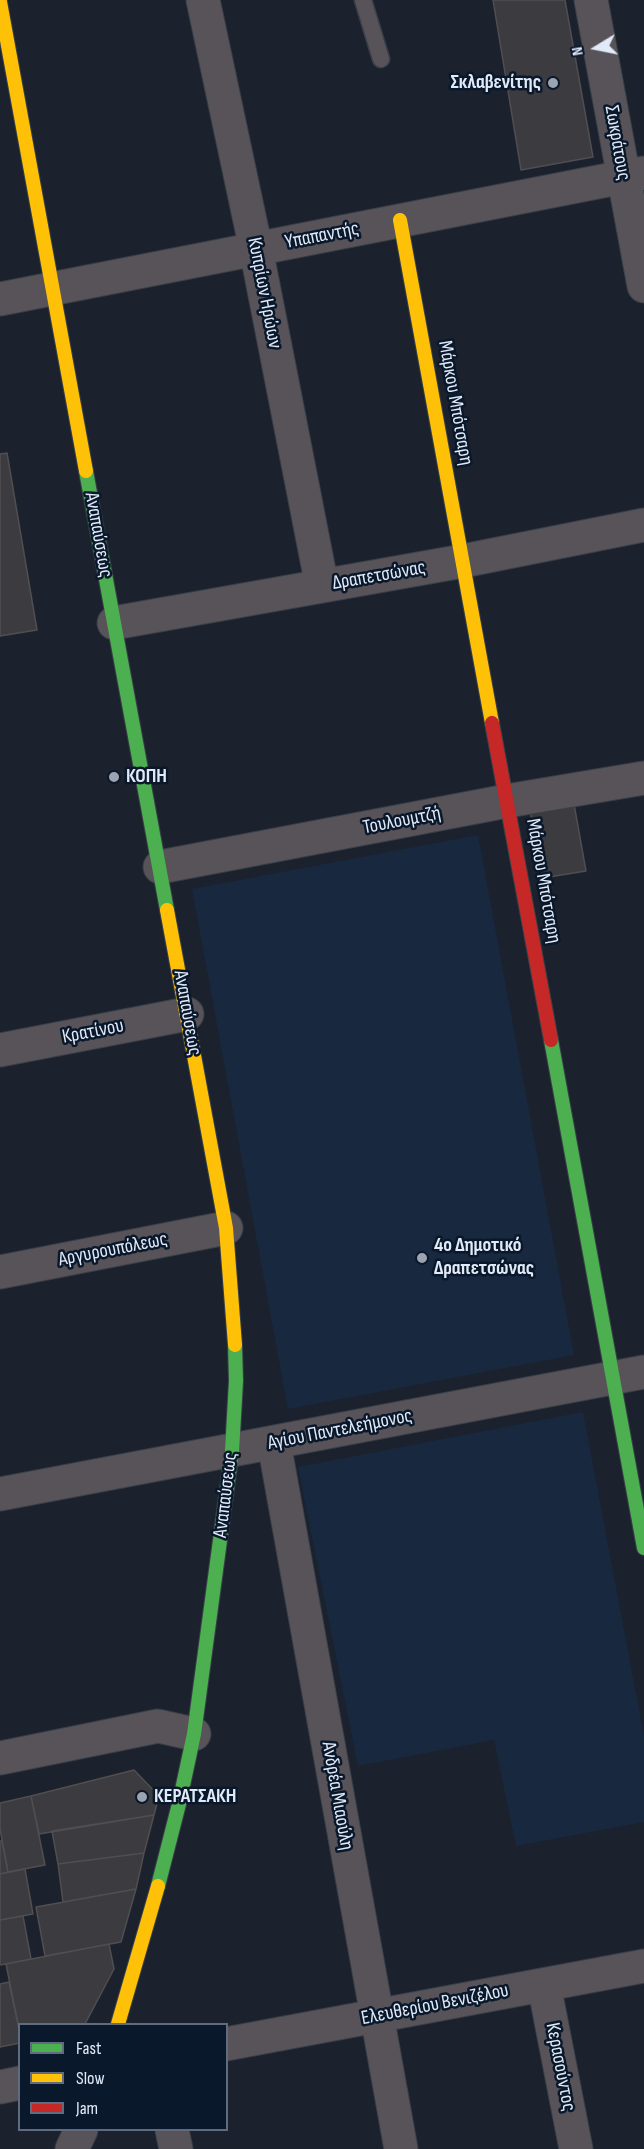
<!DOCTYPE html>
<meta charset="utf-8">
<style>
body{margin:0}
#map{position:relative;width:644px;height:2149px;overflow:hidden;background:#1b222d;font-family:"Sofia Sans Condensed",sans-serif}
canvas{display:block}
.legend{position:absolute;left:18px;top:2023px;width:210px;height:108px;box-sizing:border-box;background:#0a182b;border:2px solid #606c7d;margin:0;padding:8px 10px;list-style:none;font-size:18px;color:#e1eaf8}
.legend li{display:flex;align-items:center;gap:12px;height:30px}
.legend b{width:30px;border:2px solid #606c7d}
.north{position:absolute;left:566px;top:18px;width:60px;height:60px;-webkit-text-stroke:4px #0a182b;paint-order:stroke;rotate:260deg;font-size:16px;font-weight:700;line-height:24px;text-align:center;color:#e1eaf8}
.north::after{content:'';display:block;margin:auto;width:21px;height:27px;background:#e1eaf8;clip-path:polygon(50% 0,100% 100%,50% 72%,0 100%)}
</style>
<div id="map">
<canvas width="644" height="2149"></canvas>
<ul class="legend">
<li><b style="height:8px;background:#4caf50"></b>Fast</li>
<li><b style="height:8px;background:#ffc107"></b>Slow</li>
<li><b style="height:8px;background:#c62828"></b>Jam</li>
</ul>
<div class="north">N</div>
</div>
<script>
const c = document.querySelector('canvas').getContext('2d');
c.lineJoin = 'round';
function fill(path, color) {
  c.fillStyle = color;
  c.fill(path, 'evenodd');
}
function shape(rows) {
  const path = new Path2D();
  for (const r of rows) {
    path.moveTo(r[0], r[1]);
    for (let i = 2; i < r.length; i += 2) path.lineTo(r[i], r[i + 1]);
  }
  return path;
}
function trace(path, color, width, dash) {
  c.strokeStyle = color;
  c.lineWidth = width;
  c.lineCap = dash ? 'butt' : 'round';
  c.setLineDash(dash || []);
  c.stroke(path);
}
function drawText(font, color, halo, rows, align = 'center') {
  c.font = font + ' "Sofia Sans Condensed",sans-serif';
  c.lineWidth = 5;
  c.setLineDash([]);
  c.textBaseline = 'middle';
  c.strokeStyle = halo;
  c.fillStyle = color;
  for (const [text, x, y, turn = 0] of rows) {
    c.save();
    c.translate(x, y);
    c.rotate((+turn || 0) * Math.PI / 180);
    c.textAlign = isNaN(turn) ? turn : align;
    if (halo) c.strokeText(text, 0, 0);
    c.fillText(text, 0, 0);
    c.restore();
  }
}
fill(shape([
 [478,835,574,1355,288,1409,192,889],
 [583,1412,644,1736,644,1822,516,1846,494,1740,358,1766,298,1467]
]), '#18283f');
const building = shape([
 [493,0,565,0,593,157,521,170,493,0],
 [7,453,37,630,0,636,0,454,7,453],
 [574,804,586,871,543,878,530,811,574,804],
 [134,1770,159,1796,154,1815,39,1834,31,1796,134,1770],
 [31,1796,45,1865,8,1872,0,1829,0,1803,31,1796],
 [154,1815,144,1853,58,1864,52,1831,154,1815],
 [0,1841,2,1841,8,1872,0,1874,0,1841],
 [144,1853,136,1889,63,1902,58,1864,144,1853],
 [25,1869,33,1914,0,1920,0,1874,25,1869],
 [136,1889,121,1942,45,1956,36,1907,136,1889],
 [23,1916,31,1959,0,1965,0,1920,23,1916],
 [109,1944,114,1969,85,2024,20,2024,20,2034,6,1964,109,1944],
 [9,1982,20,2034,20,2043,0,2047,0,1984,9,1982]
]);
fill(building, '#3c3c40');
trace(building, '#504e50', 1.5);
const lane = shape([
 [363,0,381,59]
]);
const street = shape([
 [203,0,256,249,322,586],
 [591,0,644,286],
 [0,299,644,173],
 [114,623,463,561,644,525],
 [160,867,507,801,644,778],
 [0,1050,187,1014],
 [0,1272,226,1228],
 [274,1443,401,2149],
 [0,1494,644,1372],
 [0,1758,158,1726,194,1734],
 [544,1985,576,2149],
 [226,2044,644,1966],
 [0,2087,20,2083],
 [172,2130,176,2149],
 [72,2149,81,2130]
]);
const fast = shape([
 [86,471,167,910],
 [551,1040,644,1548],
 [158,1886,179,1804,194,1734,232,1451,236,1381,235,1345]
]);
const slow = shape([
 [0,2,86,471],
 [400,220,492,723],
 [167,910,226,1228,235,1345],
 [118,2024,158,1886]
]);
const jam = shape([
 [492,723,551,1040]
]);
trace(lane, '#383f48', 19);
trace(street, '#383f48', 35);
trace(fast, '#383f48', 16);
trace(slow, '#383f48', 16);
trace(jam, '#383f48', 16);
trace(lane, '#585358', 16);
trace(street, '#585358', 33);
trace(fast, '#4caf50', 14);
trace(slow, '#ffc107', 14);
trace(jam, '#c62828', 14);
for (const [x, y, r, color] of [
 [553,83,6,"#9ca4b1"],
 [114,777,6,"#9ca4b1"],
 [422,1258,6,"#9ca4b1"],
 [142,1797,6,"#9ca4b1"]
]) {
  const dot = new Path2D();
  dot.arc(x, y, r, 0, 2 * Math.PI);
  c.fillStyle = color;
  c.fill(dot);
  trace(dot, '#0a182b', 2);
}
drawText('bold 20px', '#e1eaf8', '#0a182b', [
 ["Σκλαβενίτης",541,83,"right"],
 ["ΚΟΠΗ",126,777],
 ["4ο Δημοτικό",434,1246],
 ["Δραπετσώνας",434,1269],
 ["ΚΕΡΑΤΣΑΚΗ",154,1797]
], 'left');
drawText('20px', '#e1eaf8', '#0a182b', [
 ["Σωκράτους",617,143,80],
 ["Υπαπαντής",322,236,-11],
 ["Κυπρίων Ηρώων",264,293,79],
 ["Μάρκου Μπότσαρη",455,403,80],
 ["Αναπαύσεως",98,535,80],
 ["Δραπετσώνας",379,576,-10],
 ["Τουλουμτζή",402,821,-11],
 ["Μάρκου Μπότσαρη",543,881,80],
 ["Αναπαύσεως",187,1013,80],
 ["Κρατίνου",93,1032,-11],
 ["Αργυρουπόλεως",113,1250,-11],
 ["Αγίου Παντελεήμονος",340,1430,-11],
 ["Αναπαύσεως",226,1495,-83],
 ["Ανδρέα Μιαούλη",337,1796,80],
 ["Ελευθερίου Βενιζέλου",435,2005,-11],
 ["Κερασούντος",560,2067,79]
]);
</script>
